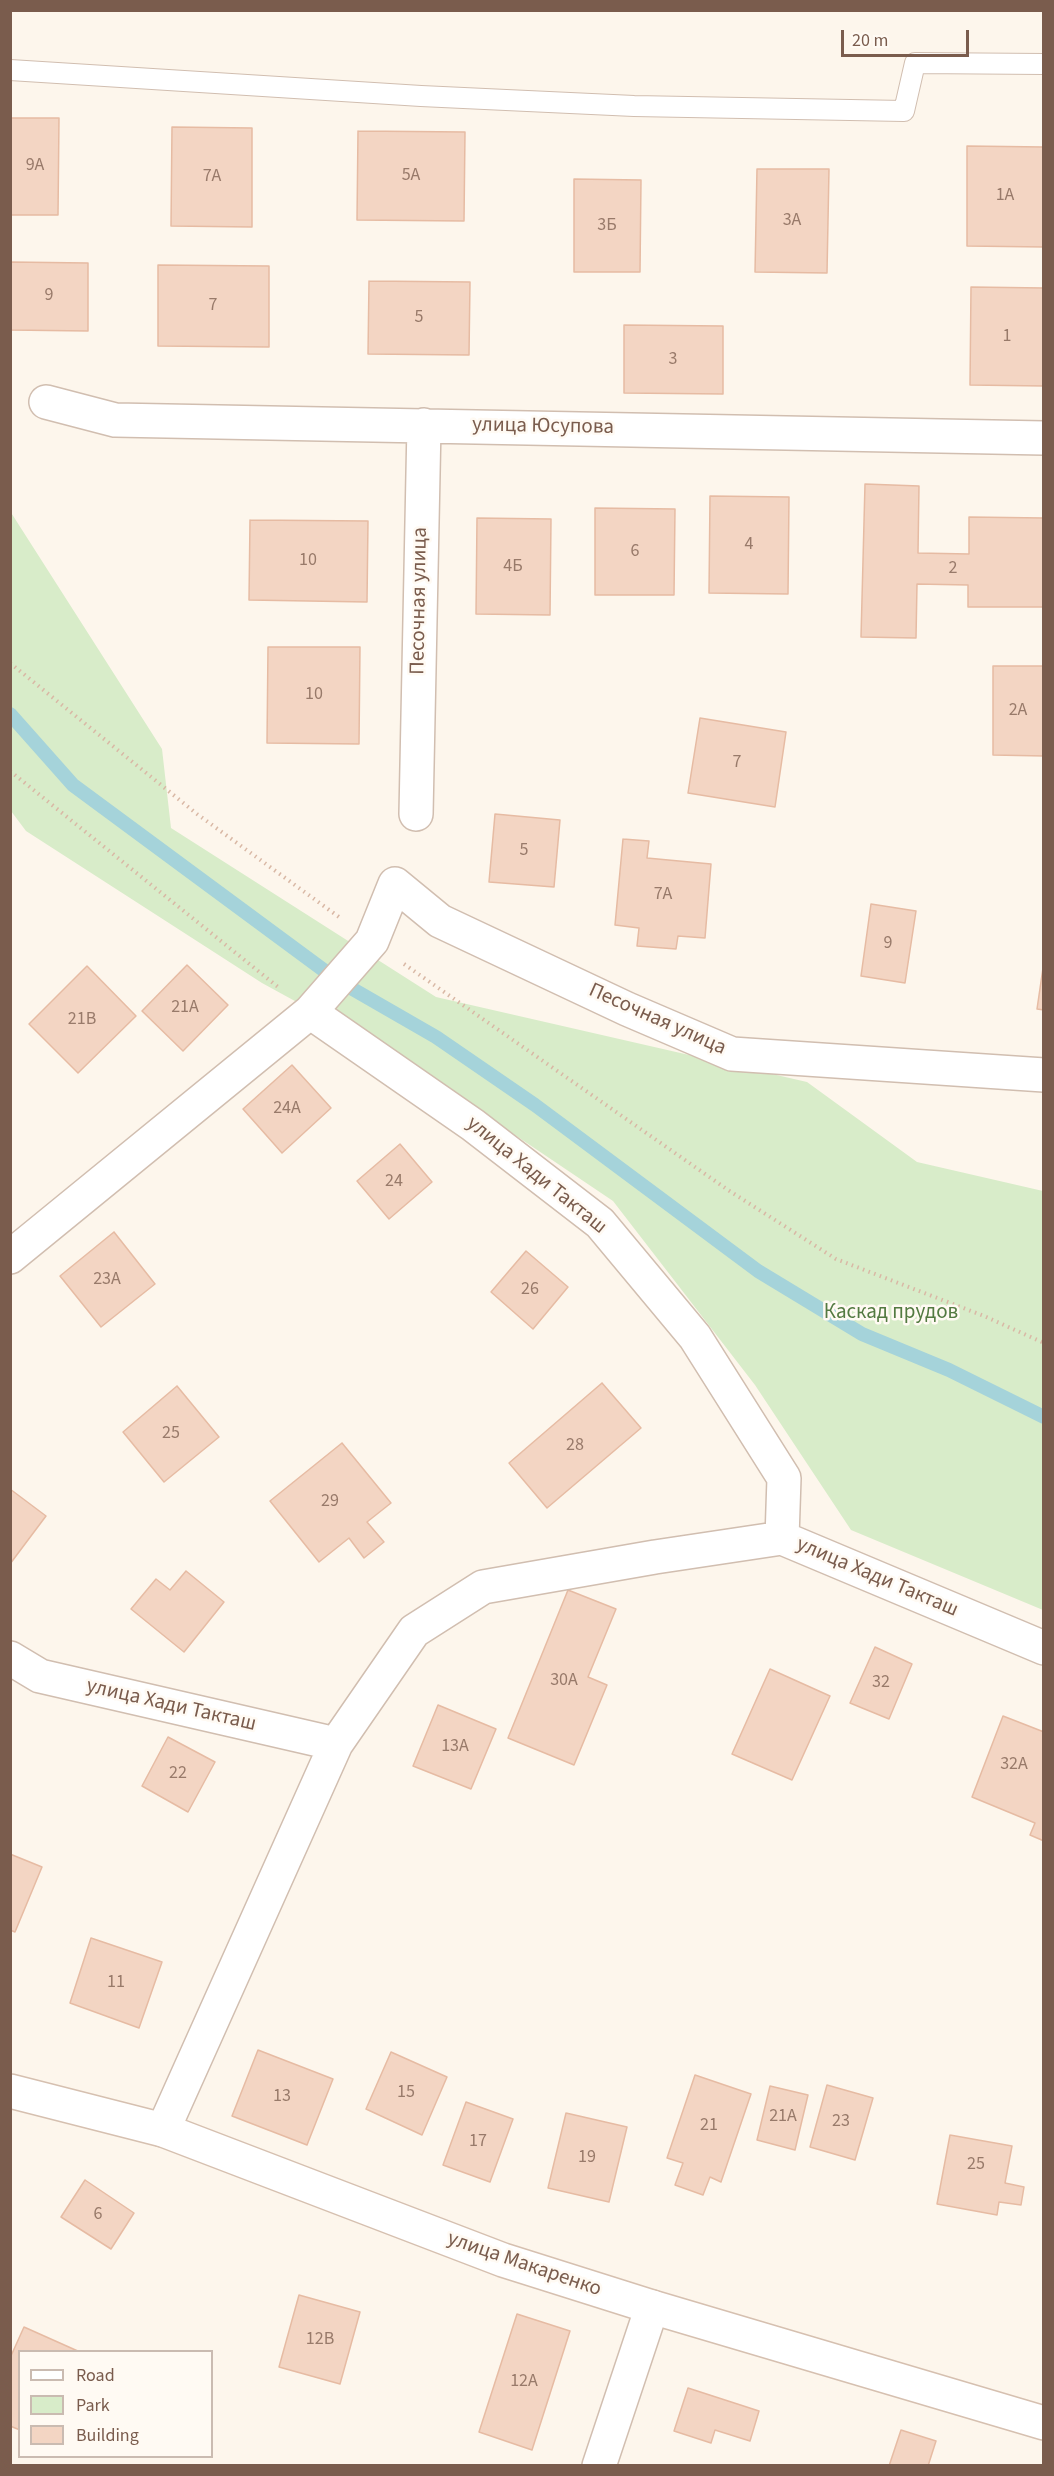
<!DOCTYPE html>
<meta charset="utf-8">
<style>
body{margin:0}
#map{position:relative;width:1054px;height:2476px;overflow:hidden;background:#fdf6ec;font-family:"Source Sans 3",sans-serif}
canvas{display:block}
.frame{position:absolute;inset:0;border:12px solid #7a5c4d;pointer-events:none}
.legend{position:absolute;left:18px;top:2350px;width:195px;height:108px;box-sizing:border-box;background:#fffaf3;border:2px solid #cabbb1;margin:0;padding:8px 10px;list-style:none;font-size:18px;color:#7a5c4d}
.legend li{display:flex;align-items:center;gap:12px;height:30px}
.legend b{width:30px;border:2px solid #cabbb1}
.scale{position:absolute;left:841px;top:30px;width:128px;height:27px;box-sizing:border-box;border:3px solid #7a5c4d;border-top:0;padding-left:8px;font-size:18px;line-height:21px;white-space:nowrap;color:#7a5c4d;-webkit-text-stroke:4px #fffaf3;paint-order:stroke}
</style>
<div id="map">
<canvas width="1054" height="2476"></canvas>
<div class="frame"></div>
<ul class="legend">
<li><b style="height:8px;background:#fff"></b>Road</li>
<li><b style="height:16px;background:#d8ecc9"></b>Park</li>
<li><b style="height:16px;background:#f3d5c3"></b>Building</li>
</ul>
<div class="scale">20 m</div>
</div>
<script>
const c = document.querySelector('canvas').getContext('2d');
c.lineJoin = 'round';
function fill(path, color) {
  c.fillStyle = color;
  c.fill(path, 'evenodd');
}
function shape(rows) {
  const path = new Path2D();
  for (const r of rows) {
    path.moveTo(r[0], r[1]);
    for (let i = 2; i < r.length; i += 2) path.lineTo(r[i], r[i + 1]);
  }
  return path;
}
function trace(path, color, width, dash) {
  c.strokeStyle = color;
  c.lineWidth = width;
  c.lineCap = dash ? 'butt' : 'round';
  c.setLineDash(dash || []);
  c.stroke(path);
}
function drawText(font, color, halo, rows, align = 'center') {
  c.font = font + ' "Source Sans 3",sans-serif';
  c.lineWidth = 5;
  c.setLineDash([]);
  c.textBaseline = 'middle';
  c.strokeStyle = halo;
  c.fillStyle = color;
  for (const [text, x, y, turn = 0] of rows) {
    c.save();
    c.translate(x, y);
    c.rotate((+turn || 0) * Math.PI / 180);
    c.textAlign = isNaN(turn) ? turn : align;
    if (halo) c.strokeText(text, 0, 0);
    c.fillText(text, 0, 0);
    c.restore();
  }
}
fill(shape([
 [10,511,162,749,171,828,436,997,807,1082,917,1162,1043,1191,1043,1610,851,1530,755,1385,613,1201,408,1063,262,983,26,831,11,811]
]), '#d8ecc9');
trace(shape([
 [10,714,73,785,337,980,436,1037,535,1105,758,1271,862,1334,949,1370,1044,1417]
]), '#a5d3da', 14);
const building = shape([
 [10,118,59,118,58,215,10,215,10,118],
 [172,127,252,128,252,227,171,226,172,127],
 [358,131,465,132,464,221,357,220,358,131],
 [967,146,1044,147,1044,247,967,246,967,146],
 [757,169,829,169,827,273,755,272,757,169],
 [574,179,641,180,640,272,574,272,574,179],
 [10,262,88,263,88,331,10,330,10,262],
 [158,265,269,266,269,347,158,346,158,265],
 [369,281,470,282,469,355,368,354,369,281],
 [971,287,1044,288,1044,386,970,385,971,287],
 [624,325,723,326,723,394,624,393,624,325],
 [865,484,919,486,918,553,969,554,969,517,1044,518,1044,607,968,607,968,585,917,584,916,638,861,637,865,484],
 [710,496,789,497,788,594,709,593,710,496],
 [595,508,675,509,674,595,595,595,595,508],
 [477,518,551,519,550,615,476,614,477,518],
 [250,520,368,521,367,602,249,600,250,520],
 [268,647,360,647,359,744,267,743,268,647],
 [993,666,1044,666,1044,756,993,755,993,666],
 [700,718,786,732,775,807,688,793,700,718],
 [495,814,560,820,554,887,489,882,495,814],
 [623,839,649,841,647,858,711,864,705,938,678,936,676,949,637,946,639,928,615,925,623,839],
 [871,904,916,911,905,983,861,976,871,904],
 [1044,961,1044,1010,1037,1009,1044,961],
 [187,965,228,1005,183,1051,142,1011,187,965],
 [87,966,136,1016,78,1073,29,1024,87,966],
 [292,1065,331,1108,282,1153,243,1109,292,1065],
 [400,1144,432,1182,389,1219,357,1181,400,1144],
 [114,1232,155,1284,101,1327,60,1276,114,1232],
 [526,1251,568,1287,533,1329,491,1292,526,1251],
 [602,1383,641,1428,547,1508,509,1463,602,1383],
 [177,1386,219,1437,164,1482,123,1432,177,1386],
 [342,1443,391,1503,367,1522,384,1542,364,1558,349,1538,319,1562,270,1501,342,1443],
 [10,1489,46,1516,10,1564,10,1489],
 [186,1571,224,1602,184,1652,131,1609,156,1579,170,1590,186,1571],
 [568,1590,616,1609,588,1677,607,1685,574,1765,508,1738,568,1590],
 [875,1647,912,1664,889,1719,850,1703,875,1647],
 [770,1669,830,1696,792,1780,732,1754,770,1669],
 [438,1705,496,1729,471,1789,413,1766,438,1705],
 [1003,1716,1044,1732,1044,1841,1030,1835,1035,1823,972,1797,1003,1716],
 [168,1737,215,1762,188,1812,142,1786,168,1737],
 [10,1854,42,1867,15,1932,10,1930,10,1854],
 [91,1938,162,1962,139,2028,70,2003,91,1938],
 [258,2050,333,2079,307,2145,232,2116,258,2050],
 [391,2052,447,2077,422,2135,366,2109,391,2052],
 [695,2075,751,2094,721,2182,710,2177,703,2195,675,2185,683,2163,667,2158,695,2075],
 [827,2085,873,2098,855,2160,810,2147,827,2085],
 [770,2086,808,2095,795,2150,757,2140,770,2086],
 [466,2102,513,2119,490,2182,443,2165,466,2102],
 [566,2113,627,2127,609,2202,548,2188,566,2113],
 [950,2135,1012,2146,1005,2183,1024,2187,1021,2205,999,2202,997,2215,937,2204,950,2135],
 [85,2180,134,2213,111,2249,61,2217,85,2180],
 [299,2295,360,2312,340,2384,279,2367,299,2295],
 [517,2314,570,2331,532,2450,479,2432,517,2314],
 [24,2327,80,2352,20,2352,20,2430,10,2426,10,2358,24,2327],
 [688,2388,759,2411,750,2441,715,2430,711,2443,674,2431,688,2388],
 [901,2430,936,2441,928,2466,889,2466,901,2430]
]);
fill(building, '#f3d5c3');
trace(building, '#e6bba3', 1.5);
const lane = shape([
 [10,70,421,96,634,106,904,111,915,63,1044,64]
]);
const street = shape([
 [46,402,115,420,1044,438],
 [416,814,424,425],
 [310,1012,372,941,395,884,440,921,627,1009,732,1054,1044,1075],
 [10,1257,310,1012,473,1125,600,1223,695,1337,784,1478,782,1538,1044,1648],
 [10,1658,40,1676,336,1744],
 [163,2130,336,1744,414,1631,483,1587,655,1557,782,1538],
 [599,2466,652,2307]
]);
const secondary = shape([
 [10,2091,163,2130,503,2260,652,2307,1044,2423]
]);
trace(lane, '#d1beb0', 22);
trace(street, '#d1beb0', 36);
trace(secondary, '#d6c0b0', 36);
trace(shape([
 [10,663,197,814,339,917],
 [10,771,278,987],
 [404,964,728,1190,836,1259,984,1316,1044,1343]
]), '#d9b8a5', 4, [1.5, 4.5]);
trace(lane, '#fff', 20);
trace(street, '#fff', 33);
trace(secondary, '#fff', 33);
drawText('18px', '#987a6a', null, [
 ["9А",35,166],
 ["5А",411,176],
 ["7А",212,177],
 ["1А",1005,196],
 ["3А",792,221],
 ["3Б",607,226],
 ["9",49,296],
 ["7",213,306],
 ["5",419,318],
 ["1",1007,337],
 ["3",673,360],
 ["4",749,545],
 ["6",635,552],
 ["10",308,561],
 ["4Б",513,567],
 ["2",953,569],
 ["10",314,695],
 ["2А",1018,711],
 ["7",737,763],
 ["5",524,851],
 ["7А",663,895],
 ["9",888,944],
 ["21А",185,1008],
 ["21В",82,1020],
 ["24А",287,1109],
 ["24",394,1182],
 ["23А",107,1280],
 ["26",530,1290],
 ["25",171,1434],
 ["28",575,1446],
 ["29",330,1502],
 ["30А",564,1681],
 ["32",881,1683],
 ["13А",455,1747],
 ["32А",1014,1765],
 ["22",178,1774],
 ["11",116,1983],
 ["15",406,2093],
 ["13",282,2097],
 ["21А",783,2117],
 ["23",841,2122],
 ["21",709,2126],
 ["17",478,2142],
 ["19",587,2158],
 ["25",976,2165],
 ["6",98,2215],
 ["12В",320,2340],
 ["12А",524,2382]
]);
drawText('21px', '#7a5c4d', '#fffaf3', [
 ["улица Юсупова",543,427,1],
 ["Песочная улица",420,601,-89],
 ["Песочная улица",657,1020,24],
 ["улица Хади Такташ",536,1176,39],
 ["улица Хади Такташ",877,1578,23],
 ["улица Хади Такташ",171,1706,13],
 ["улица Макаренко",524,2265,19]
]);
drawText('21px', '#537a41', '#fffaf3', [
 ["Каскад прудов",891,1313]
]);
</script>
